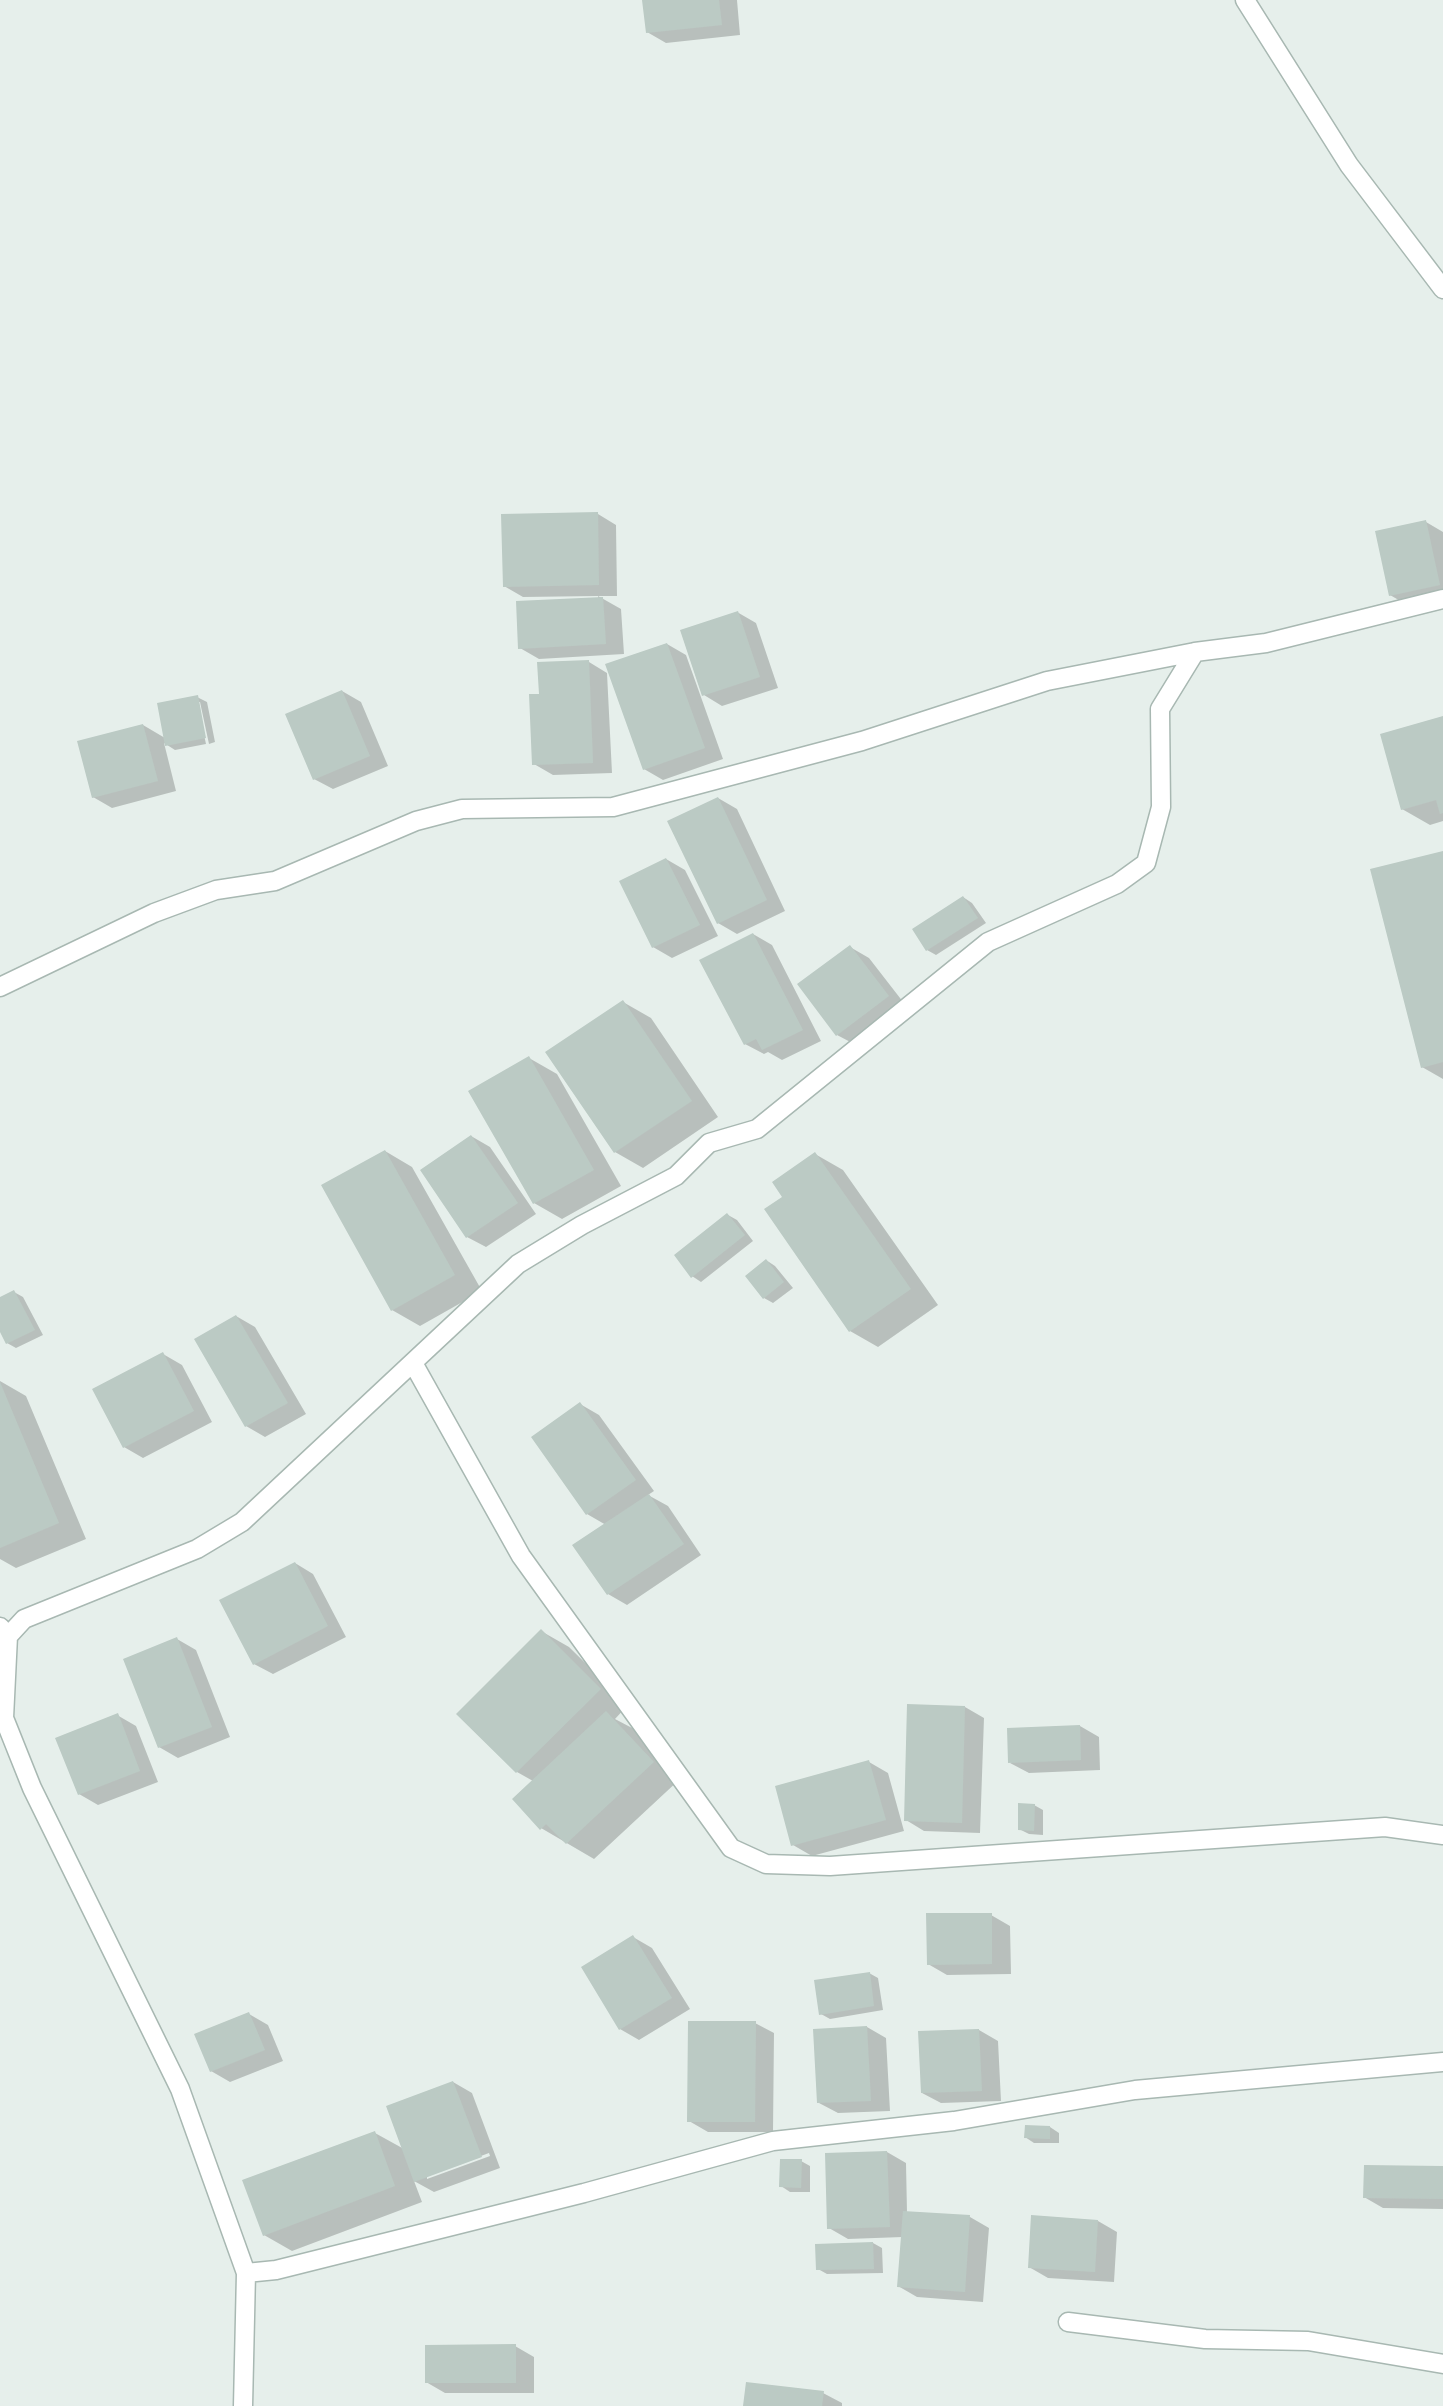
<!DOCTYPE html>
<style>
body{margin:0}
canvas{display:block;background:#e6efeb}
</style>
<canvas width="1443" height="2406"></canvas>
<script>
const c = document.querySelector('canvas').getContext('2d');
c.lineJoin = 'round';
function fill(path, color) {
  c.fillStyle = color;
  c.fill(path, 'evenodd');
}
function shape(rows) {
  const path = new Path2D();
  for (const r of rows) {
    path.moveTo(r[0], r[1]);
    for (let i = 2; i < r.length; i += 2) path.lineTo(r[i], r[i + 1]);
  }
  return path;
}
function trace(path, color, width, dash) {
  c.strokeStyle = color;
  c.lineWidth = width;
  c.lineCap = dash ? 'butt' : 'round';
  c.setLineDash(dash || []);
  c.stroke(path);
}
fill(shape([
 [644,0,737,0,740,35,666,43,647,32],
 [598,514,616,525,617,596,598,596,621,609,624,654,539,659,520,648,598,598,598,596,523,597,504,586],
 [1426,522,1443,532,1443,598,1409,606,1390,595],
 [737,612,756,623,778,688,722,706,704,695],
 [667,644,686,655,723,759,663,780,644,769],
 [589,662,607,673,612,773,553,775,534,764,541,695],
 [342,691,361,702,388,766,333,789,314,779],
 [197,697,207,702,215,742,209,744,200,702,197,702,206,744,175,750,164,743,176,791,112,808,93,797,143,725,165,738],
 [1443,718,1443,821,1430,825,1402,809],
 [718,798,737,809,785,911,737,934,718,923],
 [1443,853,1443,1079,1422,1067],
 [666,859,685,870,718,936,672,958,653,947],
 [963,897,972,903,986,923,936,955,927,950],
 [753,934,772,945,821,1041,782,1060,768,1052,764,1054,745,1044],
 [850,947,869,958,907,1007,856,1045,837,1035],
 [623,1002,651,1018,718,1117,643,1168,615,1152],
 [529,1058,557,1074,621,1186,562,1219,534,1203],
 [471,1136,490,1147,536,1214,486,1247,467,1237],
 [385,1151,412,1167,482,1291,420,1326,392,1310],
 [815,1154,843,1170,938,1305,878,1347,850,1331,784,1197],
 [728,1215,737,1220,753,1241,701,1282,692,1276],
 [766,1260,775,1266,793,1288,773,1303,764,1298],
 [14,1292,23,1297,43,1335,16,1348,7,1343,0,1329,0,1299],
 [236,1316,255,1327,306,1414,265,1437,246,1426,196,1340],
 [163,1354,182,1365,212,1422,143,1458,124,1447],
 [0,1381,26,1396,86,1539,16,1568,0,1559],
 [580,1404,599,1415,654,1491,648,1495,668,1506,701,1555,627,1605,608,1594,606,1525,587,1514],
 [295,1563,313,1574,346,1637,273,1674,254,1664],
 [541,1631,569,1647,628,1705,615,1719,634,1729,680,1779,594,1859,541,1828,533,1781,517,1772,458,1714],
 [177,1639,196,1650,230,1737,178,1758,159,1747],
 [965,1707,984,1718,980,1833,924,1831,906,1820],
 [117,1715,136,1726,158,1782,98,1805,79,1794],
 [1080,1726,1099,1737,1100,1770,1029,1773,1010,1763],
 [869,1762,888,1773,904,1831,812,1856,793,1845],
 [1034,1805,1043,1810,1043,1835,1029,1834,1019,1829],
 [991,1915,1010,1926,1011,1974,947,1975,928,1964],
 [633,1937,652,1948,690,2009,639,2040,620,2029],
 [869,1973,878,1978,883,2010,830,2019,821,2014],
 [249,2014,268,2025,283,2061,230,2082,211,2071],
 [755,2023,774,2033,773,2132,708,2132,689,2121],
 [867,2027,886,2038,890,2111,838,2113,819,2103],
 [979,2030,998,2041,1001,2101,941,2103,922,2093],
 [453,2082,472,2093,500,2168,434,2192,414,2181,422,2202,292,2251,264,2235,375,2133,404,2149],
 [489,2153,490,2156,427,2179,427,2176],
 [1050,2127,1059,2133,1059,2143,1034,2143,1025,2137],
 [887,2152,906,2163,907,2212,970,2217,989,2228,983,2302,917,2297,898,2286,903,2237,848,2239,829,2228],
 [801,2161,810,2166,810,2192,790,2192,781,2186],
 [1443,2167,1443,2209,1383,2208,1364,2197],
 [1098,2221,1117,2232,1114,2282,1048,2278,1029,2267],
 [873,2243,882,2248,883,2273,827,2274,818,2269],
 [515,2346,534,2357,534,2393,445,2393,426,2382],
 [823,2393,842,2403,842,2406,744,2406]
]), '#0003');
fill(shape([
 [642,0,719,0,722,25,646,33],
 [598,512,599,585,503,587,501,514],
 [1426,520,1440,585,1389,596,1375,531],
 [603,597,606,644,518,649,516,601],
 [738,611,760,677,702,696,680,630],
 [667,643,705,748,643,770,605,664],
 [589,660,593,763,532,765,529,694,539,694,537,662],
 [342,690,370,756,313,780,285,714],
 [198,695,206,738,165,746,157,703],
 [1443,716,1443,813,1440,814,1436,800,1401,810,1380,734],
 [143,724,158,781,92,798,77,741],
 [718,797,767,900,717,924,667,821],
 [1443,851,1443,1062,1421,1068,1370,869],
 [666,858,700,925,652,948,619,881],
 [963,896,978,918,926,951,912,929],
 [753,933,803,1030,762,1050,756,1039,744,1045,699,960],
 [850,945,889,996,836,1036,797,984],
 [623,1000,692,1101,614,1153,545,1052],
 [529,1056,594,1170,533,1204,468,1091],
 [471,1135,518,1203,466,1238,420,1170],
 [385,1150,455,1275,391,1311,321,1185],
 [815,1152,911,1289,849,1332,764,1209,782,1197,772,1182],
 [727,1213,745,1235,691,1278,674,1255],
 [766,1259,784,1282,763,1299,745,1276],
 [14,1290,35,1330,6,1344,0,1332,0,1297],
 [236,1315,288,1403,245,1427,194,1339],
 [163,1352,194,1411,123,1448,92,1389],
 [0,1382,59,1523,0,1548],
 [580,1402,636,1480,586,1515,531,1437],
 [649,1494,684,1544,607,1595,572,1545],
 [295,1562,328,1626,253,1665,219,1600],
 [541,1629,601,1689,516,1773,456,1714],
 [177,1637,212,1727,158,1748,123,1659],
 [907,1704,965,1706,962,1823,904,1821],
 [606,1711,654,1762,566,1844,546,1824,540,1830,512,1799],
 [118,1713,140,1771,78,1795,55,1738],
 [1080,1725,1081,1760,1008,1763,1007,1728],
 [869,1760,886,1820,791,1846,775,1786],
 [1018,1803,1035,1804,1034,1831,1018,1830],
 [926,1913,992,1913,992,1964,927,1965],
 [633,1935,672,1998,619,2030,581,1967],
 [870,1972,874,2006,819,2015,814,1980],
 [249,2012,265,2050,210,2072,194,2034],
 [688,2021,756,2021,755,2122,687,2122],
 [867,2026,871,2101,817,2103,813,2029],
 [979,2029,982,2091,921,2093,918,2031],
 [453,2081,482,2157,414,2182,386,2106],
 [1025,2125,1050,2126,1050,2139,1024,2138],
 [375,2131,395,2186,263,2236,242,2180],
 [887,2151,890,2227,827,2229,825,2153],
 [780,2159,802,2159,801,2188,779,2187],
 [1364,2165,1443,2166,1443,2199,1363,2198],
 [903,2211,970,2215,965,2292,897,2287],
 [1031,2215,1098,2220,1095,2272,1028,2268],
 [873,2242,874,2269,816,2270,815,2244],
 [516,2344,516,2383,425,2383,425,2345],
 [746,2382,824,2391,822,2406,743,2406]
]), '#bbcac4');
const minor = shape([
 [1245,0,1349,165,1443,289],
 [0,987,154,913,216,890,275,881,416,821,462,809,613,807,862,741,1047,681,1195,652],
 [413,1363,521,1556,731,1848,766,1864,830,1866,1385,1827,1443,1835],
 [0,1627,8,1636,4,1718,32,1788,180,2089,246,2273,276,2270,584,2193,773,2141,954,2121,1135,2090,1443,2062],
 [1,1644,24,1619,197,1549,242,1522,518,1264,582,1225,676,1176,709,1143,757,1129,988,942,1117,884,1146,863,1161,807,1160,709,1195,652,1266,643,1443,599],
 [1068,2322,1205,2339,1308,2341,1443,2364],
 [243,2406,246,2273]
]);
trace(minor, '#a8b8b2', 21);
trace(minor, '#fff', 18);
</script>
